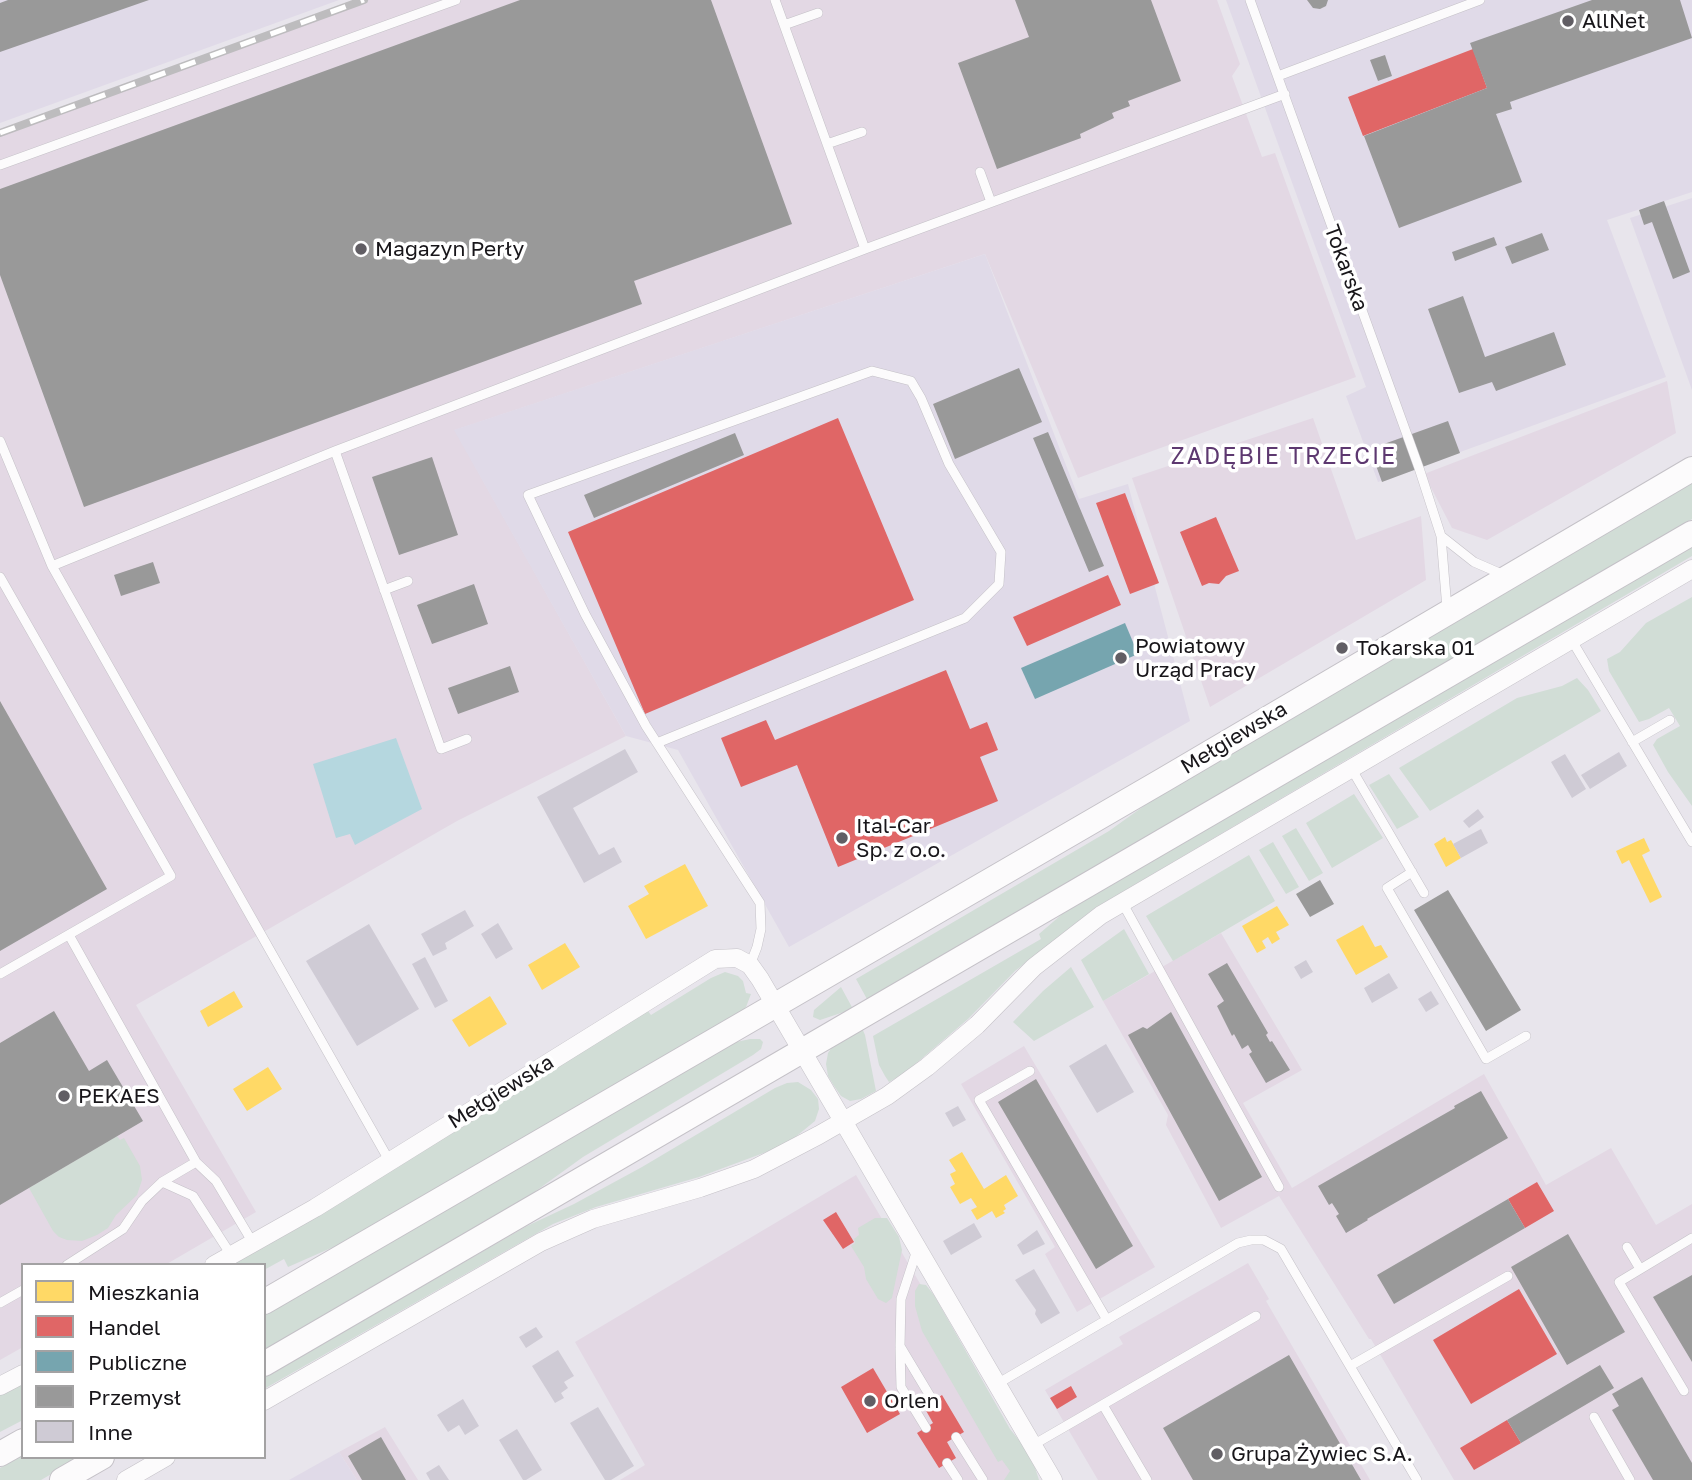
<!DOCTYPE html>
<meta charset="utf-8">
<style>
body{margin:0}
#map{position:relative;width:1692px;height:1480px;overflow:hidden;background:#e8e5ec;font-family:"Golos Text",sans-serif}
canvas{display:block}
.legend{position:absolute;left:21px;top:1263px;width:245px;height:196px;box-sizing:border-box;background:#fff;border:2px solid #a3a2a3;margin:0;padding:9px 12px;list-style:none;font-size:21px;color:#18161a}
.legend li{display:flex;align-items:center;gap:14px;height:35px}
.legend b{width:35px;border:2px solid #a3a2a3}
</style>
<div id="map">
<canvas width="1692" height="1480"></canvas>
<ul class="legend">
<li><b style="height:19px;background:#ffd966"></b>Mieszkania</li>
<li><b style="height:19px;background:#e06666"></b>Handel</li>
<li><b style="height:19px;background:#76a5af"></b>Publiczne</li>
<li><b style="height:19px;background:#999"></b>Przemysł</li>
<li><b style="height:19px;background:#cfcbd5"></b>Inne</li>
</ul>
</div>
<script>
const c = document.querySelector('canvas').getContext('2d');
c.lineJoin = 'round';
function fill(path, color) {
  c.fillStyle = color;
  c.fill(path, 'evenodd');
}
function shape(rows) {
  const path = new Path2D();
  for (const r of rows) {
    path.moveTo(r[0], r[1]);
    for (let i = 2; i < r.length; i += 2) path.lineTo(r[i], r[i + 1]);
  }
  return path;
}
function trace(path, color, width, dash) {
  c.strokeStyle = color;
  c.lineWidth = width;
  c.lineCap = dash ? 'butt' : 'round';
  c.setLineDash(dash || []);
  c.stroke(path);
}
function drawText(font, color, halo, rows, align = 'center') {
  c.font = font + ' "Golos Text",sans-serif';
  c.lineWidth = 7;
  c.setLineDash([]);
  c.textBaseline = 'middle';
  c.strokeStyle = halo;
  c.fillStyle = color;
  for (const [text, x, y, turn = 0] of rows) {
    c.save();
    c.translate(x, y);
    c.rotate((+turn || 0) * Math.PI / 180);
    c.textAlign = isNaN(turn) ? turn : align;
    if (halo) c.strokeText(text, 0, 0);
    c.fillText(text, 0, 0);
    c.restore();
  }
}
fill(shape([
 [355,0,1217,0,1240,64,1232,76,1262,157,1275,153,1356,377,1078,478,985,254,455,430,626,736,457,821,136,1005,256,1212,165,1265,23,1265,23,1347,0,1360,0,134],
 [1667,381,1676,433,1487,540,1452,528,1424,474],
 [1313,418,1356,540,1421,516,1426,580,1210,707,1132,478],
 [1221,933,1302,1070,1243,1103,1292,1188,1484,1074,1546,1185,1611,1148,1656,1225,1692,1204,1692,1480,1454,1480,1371,1339,1369,1339,1279,1196,1221,1228,1166,1125,1168,1115,1103,1001],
 [1024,1046,1155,1267,1077,1312,1045,1254,1055,1247,961,1084],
 [856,1175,1036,1480,620,1480,645,1465,575,1342],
 [1248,1263,1269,1299,1266,1301,1370,1480,1098,1480,1045,1390,1123,1344,1119,1337],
 [385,1427,418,1480,357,1480,339,1452]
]), '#e3d8e4');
fill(shape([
 [0,0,339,0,0,123],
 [1226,0,1692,0,1692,192,1607,220,1666,377,1378,482,1346,396,1366,387],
 [1692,198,1692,390,1630,218],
 [985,254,1079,499,1128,484,1190,721,789,947,678,750,626,736,454,430],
 [339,1452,357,1480,289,1480]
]), '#e0dae8');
fill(shape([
 [1692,480,1692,519,868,1001,856,979,1109,831,1169,788],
 [1692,544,1692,556,1095,908,1015,971,968,1019,906,1072,889,1082,885,1076,879,1065,873,1036,1041,939,1039,934,1075,903],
 [1692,597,1692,806,1668,772,1653,745,1657,739,1680,726,1669,708,1649,719,1639,722,1609,671,1607,659,1620,652,1646,623],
 [1577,678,1588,690,1601,711,1430,811,1399,768,1517,698,1562,686],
 [1389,774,1419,817,1397,829,1369,785],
 [1354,794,1383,838,1332,868,1306,823],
 [1296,828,1323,873,1309,881,1282,836],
 [1273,842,1299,887,1286,894,1259,850],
 [1249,855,1275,901,1173,961,1146,916],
 [1124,929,1149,974,1103,1001,1081,960],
 [1071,967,1094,1007,1034,1041,1013,1022,1043,991],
 [725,972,738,976,743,981,746,993,751,994,746,1007,742,1011,363,1234,288,1267,284,1259,264,1270,264,1265,231,1265,398,1167,647,1010,651,1015,711,978],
 [841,987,853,1009,820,1020,813,1017,814,1010],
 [862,1028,865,1035,876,1091,861,1099,850,1101,841,1096,834,1086,828,1076,826,1064,828,1053,834,1044],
 [750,1039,760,1039,763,1042,761,1049,753,1055,583,1157,504,1214,264,1352,264,1314,732,1043],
 [798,1082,811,1090,818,1099,819,1109,815,1121,793,1139,769,1151,699,1177,596,1207,553,1224,264,1389,264,1377,527,1226,574,1204,642,1167,775,1088,787,1083],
 [117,1136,120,1140,124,1138,140,1166,142,1180,137,1195,116,1215,108,1228,97,1235,82,1241,67,1240,59,1237,53,1231,29,1188],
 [875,1218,887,1218,899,1237,902,1250,892,1298,886,1303,878,1299,866,1279,864,1267,851,1246,855,1243,854,1239,859,1235,858,1228],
 [919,1284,926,1285,934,1295,1010,1429,1031,1455,1039,1480,1004,1480,1010,1471,1002,1460,998,1462,922,1331,915,1306,915,1291],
 [23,1384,23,1420,0,1432,0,1395],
 [23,1455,23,1457,81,1457,41,1480,0,1480,0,1468]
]), '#d1ddd6');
fill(shape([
 [396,738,422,809,355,845,350,834,336,838,313,764]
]), '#b5d7df');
fill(shape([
 [1445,837,1447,842,1451,840,1461,858,1446,867,1434,844],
 [1644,838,1650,851,1642,855,1662,897,1650,903,1629,860,1622,864,1616,851],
 [685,864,708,906,646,939,628,906,649,894,644,886],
 [1277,906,1289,925,1276,932,1280,939,1272,944,1268,937,1262,941,1266,948,1257,953,1242,926],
 [1363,925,1375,947,1381,945,1388,957,1356,975,1336,940],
 [565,943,580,967,542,990,528,965],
 [234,991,243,1007,208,1027,200,1011],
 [490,996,507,1024,469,1047,452,1020],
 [268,1067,282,1089,247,1111,233,1089],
 [962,1152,984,1189,1006,1175,1018,1196,1004,1205,1006,1209,1003,1211,1005,1213,996,1218,992,1211,977,1220,971,1210,977,1207,971,1198,960,1204,950,1187,955,1184,950,1174,956,1171,949,1160]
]), '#ffd966');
fill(shape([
 [1473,49,1487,88,1363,136,1348,97],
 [838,418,914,600,645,714,568,532],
 [1125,493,1159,583,1130,594,1096,503],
 [1216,517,1239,571,1226,576,1219,584,1209,583,1202,586,1180,532],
 [1108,575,1121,605,1027,646,1013,617],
 [946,670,970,729,987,722,998,750,980,757,998,801,838,867,797,765,741,787,721,738,766,720,775,740],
 [1537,1182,1554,1211,1525,1228,1508,1199],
 [836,1212,854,1242,843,1249,823,1220],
 [1519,1289,1557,1354,1471,1404,1433,1340],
 [873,1368,900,1414,867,1433,841,1387],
 [1071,1386,1077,1397,1057,1409,1050,1398],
 [942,1395,964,1432,947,1442,956,1458,939,1468,917,1433,933,1423,924,1407],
 [1507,1420,1521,1443,1474,1470,1460,1448]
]), '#e06666');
fill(shape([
 [1125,623,1138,654,1035,699,1021,668]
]), '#76a5af');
fill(shape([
 [8,0,149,0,0,52,0,3],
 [520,0,711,0,792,224,634,281,642,304,84,507,0,275,0,189],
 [1015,0,1151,0,1181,81,1128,101,1130,106,1112,113,1114,118,1080,134,1081,138,997,169,958,63,1029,37],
 [1307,0,1328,0,1326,6,1320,9,1313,8],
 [1592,0,1680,0,1692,38,1510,102,1512,109,1496,114,1522,182,1399,228,1364,136,1487,88,1470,43],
 [1385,55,1392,76,1378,81,1370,60],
 [1664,201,1690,272,1673,279,1652,222,1644,225,1639,210],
 [1542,233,1549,250,1512,264,1505,247],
 [1494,237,1497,245,1455,261,1452,252],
 [1463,296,1485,357,1554,332,1566,365,1496,391,1492,382,1459,393,1428,309],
 [1019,368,1042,422,955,459,933,404],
 [1448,421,1460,453,1382,482,1370,449],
 [1048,432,1104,566,1089,572,1033,438],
 [735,433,744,455,594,518,584,495],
 [432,457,458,535,399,555,372,477],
 [153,562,160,583,121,596,114,575],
 [474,584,488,624,432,644,417,605],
 [510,666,519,692,458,714,448,688],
 [0,701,107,889,0,951],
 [1320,880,1334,904,1310,917,1296,894],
 [1448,890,1521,1010,1486,1031,1414,910],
 [1227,963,1268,1033,1266,1035,1270,1042,1272,1041,1290,1070,1266,1083,1249,1054,1252,1052,1248,1045,1242,1049,1234,1034,1232,1036,1217,1006,1224,1001,1208,974],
 [54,1011,89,1071,107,1060,143,1121,0,1205,0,1043],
 [1171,1012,1262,1177,1219,1201,1128,1035,1143,1027,1147,1029],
 [1036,1079,1133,1246,1096,1269,998,1102],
 [1481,1091,1508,1138,1367,1219,1368,1220,1346,1233,1336,1216,1339,1214,1332,1203,1329,1205,1318,1186,1455,1108,1454,1106],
 [1508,1199,1525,1228,1394,1304,1377,1275],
 [1568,1234,1625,1332,1567,1365,1511,1267],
 [1692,1275,1692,1362,1653,1297],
 [1289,1355,1361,1480,1193,1480,1163,1428],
 [1600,1365,1614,1388,1521,1443,1507,1420],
 [1642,1377,1692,1463,1692,1480,1653,1480,1612,1410,1619,1406,1612,1394],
 [381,1437,406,1480,362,1480,348,1456]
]), '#999');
fill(shape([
 [625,749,638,772,573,808,599,855,614,847,622,862,584,883,537,797],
 [1619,752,1627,766,1590,789,1581,775],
 [1565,754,1586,789,1572,798,1551,762],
 [1478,809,1484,817,1469,828,1463,821],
 [1481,829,1488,843,1461,858,1453,844],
 [465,910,474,926,445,943,447,949,433,956,421,934],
 [498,923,513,949,496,959,481,934],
 [369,924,419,1009,357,1046,306,961],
 [425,957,448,1001,435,1008,412,964],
 [1306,960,1313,972,1301,979,1294,967],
 [1389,973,1398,988,1372,1003,1364,988],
 [1431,991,1439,1004,1426,1012,1418,999],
 [1106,1044,1134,1092,1097,1113,1069,1066],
 [958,1106,966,1120,953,1127,945,1113],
 [974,1223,982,1237,951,1255,943,1241],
 [1037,1230,1045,1244,1023,1255,1017,1245],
 [1034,1269,1060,1313,1041,1324,1035,1314,1036,1310,1015,1280],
 [536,1327,543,1337,526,1348,519,1337],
 [558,1350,574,1376,564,1382,568,1388,561,1393,564,1398,555,1403,532,1366],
 [463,1399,479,1426,465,1435,459,1425,448,1432,437,1415],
 [598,1407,634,1466,611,1480,605,1480,570,1423],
 [517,1429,542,1470,526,1480,523,1480,499,1440],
 [439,1465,449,1480,430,1480,426,1473]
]), '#cfcbd5');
const service = shape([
 [775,0,865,249,1285,94],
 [1250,0,1419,468,1441,536,1447,609],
 [784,25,818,13],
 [1278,76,1480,0],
 [827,144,862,132],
 [0,165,456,0],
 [980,172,991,202],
 [0,441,52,566,390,1162],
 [335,451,441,749,467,739],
 [1441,536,1474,562,1504,575],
 [52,566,335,451,865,249],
 [0,577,171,876,0,974],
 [384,590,408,581],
 [1571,639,1692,842],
 [1632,742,1670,720],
 [657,743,965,618,999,584,1001,552,949,464,921,398,911,381,872,371,528,495,585,614,646,726,760,903,761,929,757,947,750,965],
 [1351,768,1424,893],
 [1412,872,1387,888,1486,1059,1526,1036],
 [1122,902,1279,1187],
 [69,935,196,1162,216,1181,253,1243],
 [1030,1071,979,1100,1107,1320],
 [162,1182,193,1196,231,1255],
 [1627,1247,1640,1269],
 [917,1250,901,1299,900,1346,933,1401],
 [67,1265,123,1229,142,1201,162,1182,196,1162],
 [0,1303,23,1290],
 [900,1348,901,1387,926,1428],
 [1350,1366,1508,1276],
 [997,1384,1238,1243,1251,1240,1264,1240,1281,1249,1417,1480],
 [1684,1391,1619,1282,1692,1238],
 [1103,1405,1147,1480],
 [1594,1417,1630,1480],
 [956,1437,983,1480],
 [1033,1445,1256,1316],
 [947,1463,958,1480]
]);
const minor = shape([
 [214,1265,315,1208,715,959,737,958,750,965,760,979,1053,1480],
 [0,1386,23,1374],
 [264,1401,541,1242,593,1219,700,1188,754,1169,819,1135,887,1096,927,1067,977,1025,1034,967,1101,915,1692,569],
 [126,1480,166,1457]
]);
const secondary = shape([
 [264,1302,1165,779,1692,469],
 [264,1364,1692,533],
 [0,1454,23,1441],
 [62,1480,102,1457]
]);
trace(service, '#c4c1c7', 10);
trace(minor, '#c4c1c7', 19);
trace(secondary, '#c4c1c7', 26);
trace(service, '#fcfbfc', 9);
trace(minor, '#fcfbfc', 18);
trace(secondary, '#fcfbfc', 24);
const rail = shape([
 [0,133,364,0]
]);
trace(rail, '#bdbcbe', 8);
trace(rail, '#fff', 5, [16]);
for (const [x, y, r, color] of [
 [1568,21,7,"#615e64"],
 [361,249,7,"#615e64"],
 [1342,648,7,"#615e64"],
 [1121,658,7,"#615e64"],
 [842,838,7,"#615e64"],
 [64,1096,7,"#615e64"],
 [870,1401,7,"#615e64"],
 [1217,1454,7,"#615e64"]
]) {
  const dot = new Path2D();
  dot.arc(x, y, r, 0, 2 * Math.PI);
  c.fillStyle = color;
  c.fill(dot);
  trace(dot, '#fff', 2.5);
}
drawText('21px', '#18161a', '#fff', [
 ["AllNet",1582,21],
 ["Magazyn Perły",375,249],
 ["Powiatowy",1135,646],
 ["Urząd Pracy",1135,670],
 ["Tokarska 01",1356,648],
 ["Ital-Car",856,826],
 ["Sp. z o.o.",856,850],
 ["PEKAES",78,1096],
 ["Orlen",884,1401],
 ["Grupa Żywiec S.A.",1231,1454]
], 'left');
drawText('21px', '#18161a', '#fff', [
 ["Tokarska",1346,268,70],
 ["Mełgiewska",1234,738,-31],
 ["Mełgiewska",501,1092,-32]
]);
c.letterSpacing = '2px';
drawText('23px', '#5d3870', '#fff', [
 ["ZADĘBIE TRZECIE",1284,457]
]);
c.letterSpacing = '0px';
</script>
